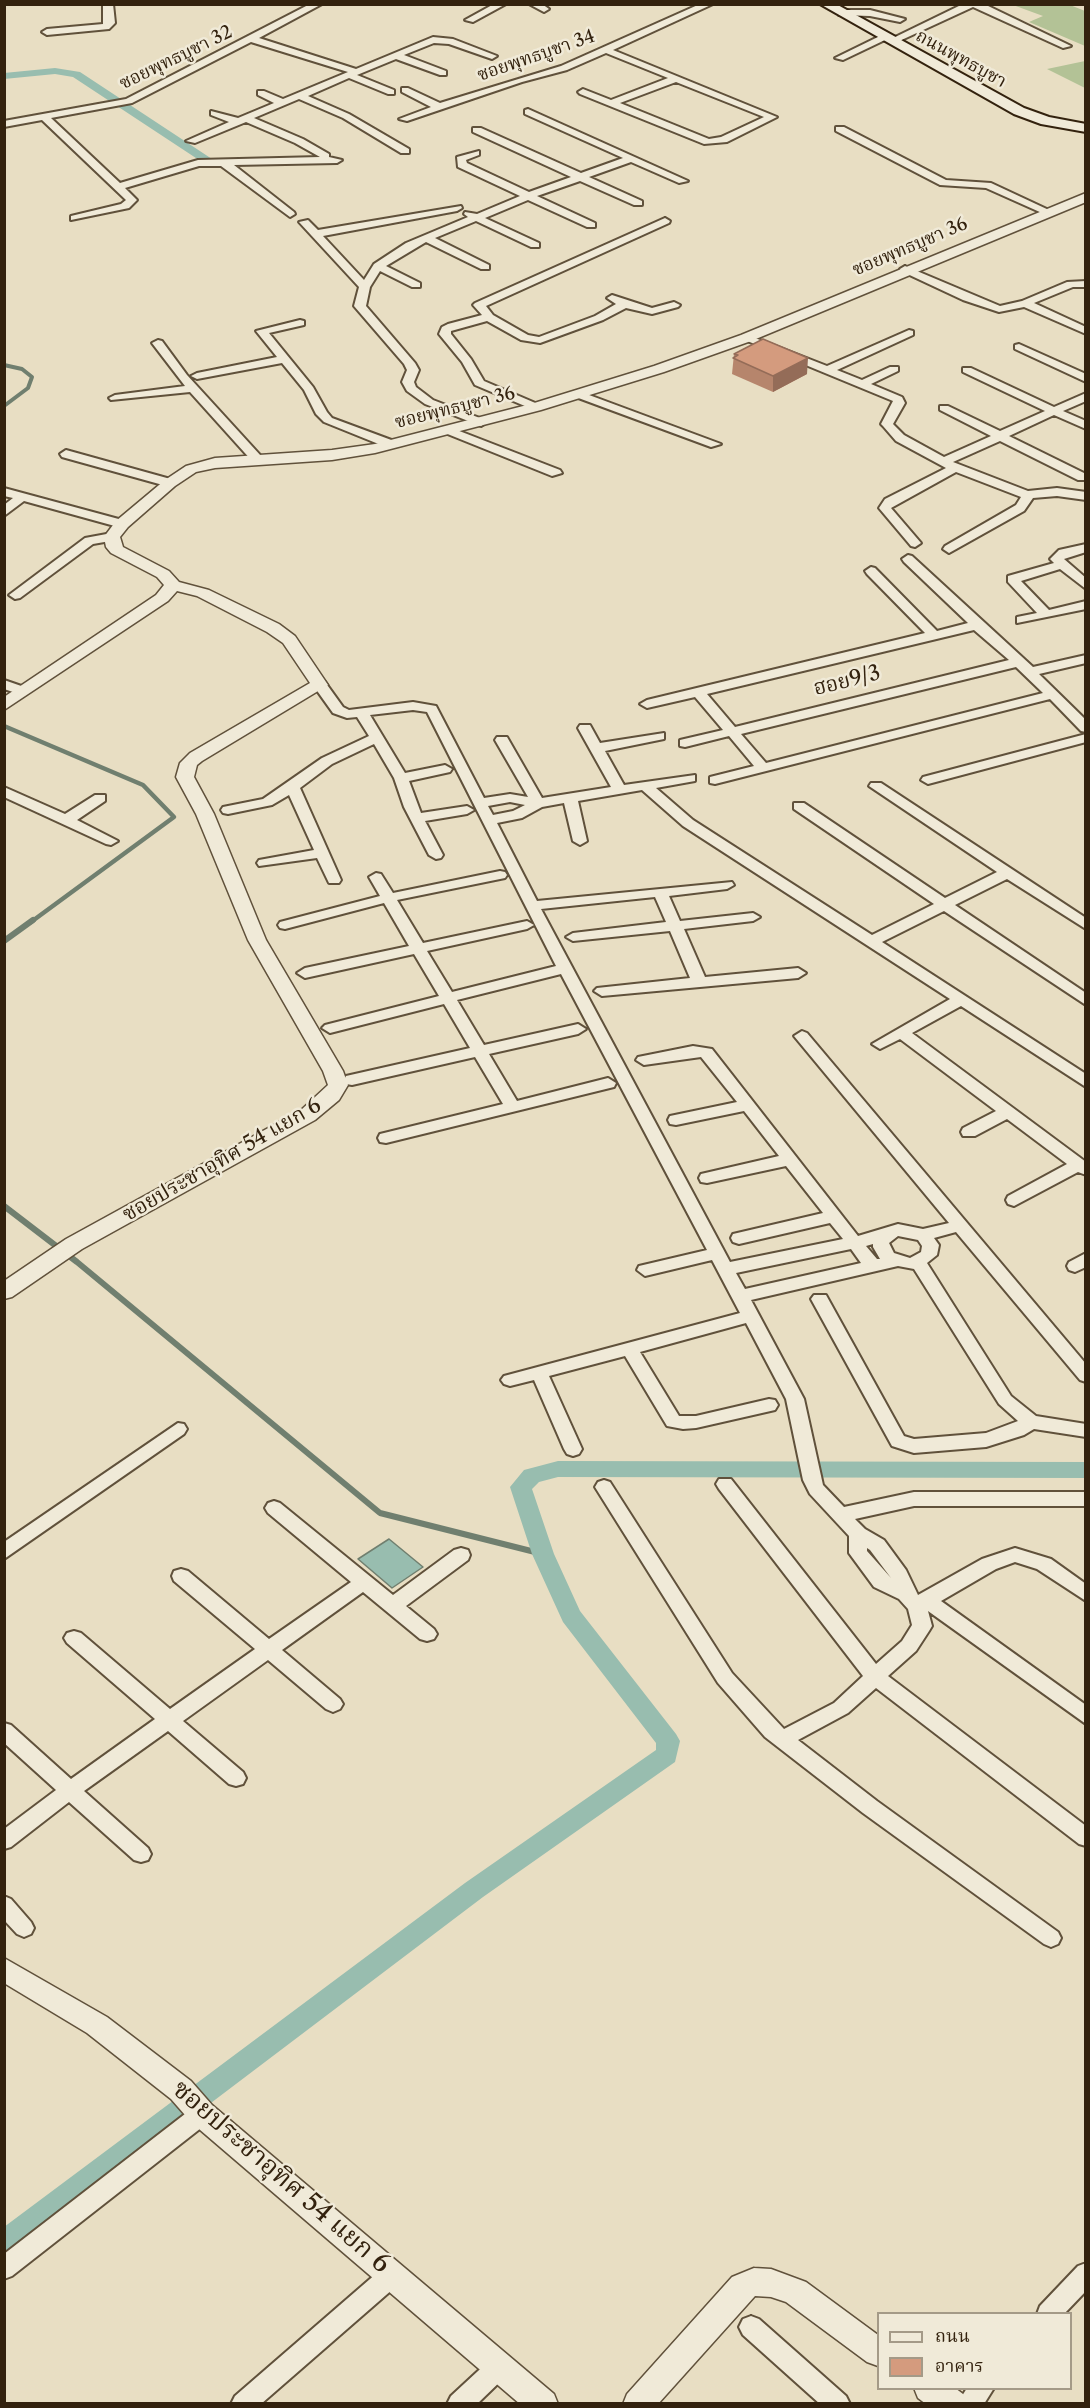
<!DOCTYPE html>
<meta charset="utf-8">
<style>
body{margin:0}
#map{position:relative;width:1090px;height:2408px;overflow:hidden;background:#e8dec3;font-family:"Libre Caslon Text","Noto Serif Thai",serif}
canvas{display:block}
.frame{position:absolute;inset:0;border:6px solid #33220e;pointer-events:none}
.legend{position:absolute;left:877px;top:2312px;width:195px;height:78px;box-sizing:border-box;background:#f0ead8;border:2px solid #a49a87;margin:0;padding:8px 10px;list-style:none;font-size:18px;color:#33220e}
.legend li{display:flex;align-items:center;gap:12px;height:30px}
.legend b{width:30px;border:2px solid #a49a87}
</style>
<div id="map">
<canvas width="1090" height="2408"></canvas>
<div class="frame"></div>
<ul class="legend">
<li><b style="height:8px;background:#f0ead8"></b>ถนน</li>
<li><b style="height:16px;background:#d49b7e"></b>อาคาร</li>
</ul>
</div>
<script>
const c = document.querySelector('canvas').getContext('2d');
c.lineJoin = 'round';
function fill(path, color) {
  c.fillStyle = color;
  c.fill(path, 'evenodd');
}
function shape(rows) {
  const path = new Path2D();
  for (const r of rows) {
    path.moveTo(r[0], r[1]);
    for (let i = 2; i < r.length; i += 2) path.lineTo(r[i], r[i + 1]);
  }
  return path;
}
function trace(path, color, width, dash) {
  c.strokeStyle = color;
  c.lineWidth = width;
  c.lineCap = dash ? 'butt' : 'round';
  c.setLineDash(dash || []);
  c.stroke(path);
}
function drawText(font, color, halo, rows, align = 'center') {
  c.font = font + ' "Libre Caslon Text","Noto Serif Thai",serif';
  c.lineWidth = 5;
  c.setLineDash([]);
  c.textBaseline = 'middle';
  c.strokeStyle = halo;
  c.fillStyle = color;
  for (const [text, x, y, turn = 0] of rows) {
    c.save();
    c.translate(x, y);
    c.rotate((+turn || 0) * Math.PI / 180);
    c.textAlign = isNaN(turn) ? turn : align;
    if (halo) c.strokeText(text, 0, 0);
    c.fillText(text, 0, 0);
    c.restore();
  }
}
fill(shape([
 [1013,5,1070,5,1085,11,1085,46,1029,22,1043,16],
 [1085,61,1085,88,1047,69]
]), '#b3c296');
const water = shape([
 [389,1539,423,1567,392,1588,358,1559,389,1539]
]);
fill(water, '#98bdaf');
trace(water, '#707f6f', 1.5);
trace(shape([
 [4,365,22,369,32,377,28,388,4,406]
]), '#707f6f', 4);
trace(shape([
 [4,726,143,785,174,817,31,922]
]), '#707f6f', 4.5);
trace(shape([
 [4,941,33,920],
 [4,1206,77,1262,380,1513,543,1554]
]), '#707f6f', 6);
fill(shape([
 [55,68,80,72,212,159,202,162,73,77,55,74,4,79,4,73,55,68],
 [558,1461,1086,1462,1086,1478,558,1477,539,1482,532,1489,554,1554,580,1611,676,1734,680,1741,675,1762,483,1897,14,2252,4,2255,4,2227,465,1883,656,1750,656,1743,563,1622,532,1554,510,1487,524,1470,558,1461]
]), '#98bdaf');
const minor = shape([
 [103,4,113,4,115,23,109,29,47,35,42,32,47,29,103,24,103,4],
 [310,4,322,4,259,38,356,69,433,37,453,39,497,56,492,59,449,44,434,43,404,55,446,71,446,75,440,75,396,59,357,75,394,90,394,94,388,94,349,78,308,96,349,114,409,149,409,153,401,153,343,118,299,99,254,118,303,139,329,154,329,157,342,160,337,163,234,165,294,212,295,214,290,217,221,166,199,166,125,188,137,200,129,208,71,220,71,216,121,204,126,200,42,120,4,127,4,121,126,99,310,4],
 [251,42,348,72,283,99,264,91,258,91,258,95,274,103,238,118,211,111,211,115,229,122,186,141,195,143,246,122,295,143,320,157,198,160,120,183,51,118,132,103,251,42],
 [494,4,506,4,473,22,465,20,494,4],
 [529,4,542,4,549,9,544,12,529,4],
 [700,4,713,4,613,50,777,117,727,142,704,144,580,94,578,92,583,89,611,100,668,78,606,53,567,70,522,82,407,121,399,119,431,107,402,92,402,88,408,88,440,103,561,66,700,4],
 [676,82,764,117,721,137,709,139,620,103,676,82],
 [963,4,984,4,1071,46,1063,48,973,7,895,43,887,41,963,4],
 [842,10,870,10,905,19,900,22,870,16,839,15,839,11,842,10],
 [884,34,889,37,887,39,843,60,835,58,884,34],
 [528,109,688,181,679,183,631,162,589,177,642,201,642,205,634,205,580,181,537,196,595,223,595,227,587,227,528,200,485,218,539,243,539,247,531,247,476,221,435,238,489,265,489,269,481,269,426,242,386,266,420,283,420,287,412,287,380,271,370,287,366,306,415,363,419,370,414,382,416,387,433,400,485,420,487,422,481,426,425,404,407,391,402,382,407,370,404,364,354,306,359,287,299,222,308,220,318,230,461,206,462,208,457,211,323,236,364,280,374,264,406,243,468,217,464,214,465,212,477,214,520,196,458,167,457,157,479,151,479,155,466,160,467,163,529,192,571,177,473,132,473,128,481,128,581,173,623,158,525,114,525,110,528,109],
 [836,127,844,127,946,180,991,183,1051,211,1042,213,986,188,940,185,836,131,836,127],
 [665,218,670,221,669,223,486,306,493,315,528,335,539,337,595,316,616,304,607,298,612,295,652,308,674,302,680,305,678,307,652,314,626,308,603,320,540,343,521,340,487,321,451,331,451,334,471,359,484,381,540,405,540,409,532,409,475,385,462,362,439,334,442,327,448,324,482,315,473,305,475,303,665,218],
 [905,266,1000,306,1022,301,1067,282,1086,281,1086,287,1073,287,1034,303,1086,327,1086,334,1024,307,999,312,963,300,901,271,900,269,905,266],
 [300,320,304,321,304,325,269,333,313,387,327,412,332,418,394,441,394,447,386,447,324,422,316,414,304,390,282,363,197,379,191,376,197,373,277,357,256,331,300,320],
 [909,330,913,331,913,335,837,370,862,380,890,367,898,367,898,371,871,384,902,397,905,403,893,424,904,435,944,457,991,436,940,410,940,406,948,406,1000,431,1045,411,963,372,963,368,971,368,1054,407,1086,393,1086,401,1063,411,1086,421,1086,429,1054,415,1009,436,1086,474,1086,480,1078,480,1000,441,953,462,1028,491,1057,488,1086,492,1086,500,1057,496,1033,498,1024,511,949,553,943,549,945,546,1016,505,1021,497,956,472,891,508,921,543,915,547,911,546,879,508,885,499,946,468,896,441,883,426,881,424,893,401,740,338,750,336,827,366,909,330],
 [158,340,162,341,187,375,261,456,261,462,253,462,190,392,111,400,109,398,115,395,185,386,152,343,158,340],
 [1019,344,1086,374,1086,382,1015,349,1015,345,1019,344],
 [573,392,581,392,721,444,711,447,573,396,573,392],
 [449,427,560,470,562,473,552,476,445,433,445,429,449,427],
 [66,450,174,480,176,483,170,487,62,457,60,454,66,450],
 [4,488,126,521,128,524,122,528,24,501,4,516,4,505,13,498,4,496,4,488],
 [112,533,116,534,116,540,93,544,20,598,15,599,9,595,85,538,112,533],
 [1086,544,1086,552,1064,559,1086,578,1086,589,1060,569,1021,581,1049,610,1086,601,1086,609,1017,623,1017,617,1037,613,1008,582,1008,576,1054,563,1050,559,1059,550,1086,544],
 [908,555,912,556,1033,667,1086,655,1086,663,1039,674,1086,720,1086,732,1081,731,1050,699,715,784,710,783,710,777,754,766,729,736,685,747,680,746,680,740,723,730,695,697,647,708,640,704,647,700,925,633,867,574,865,571,871,567,875,568,937,631,968,623,904,562,902,559,908,555],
 [974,630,1009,660,735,727,707,694,974,630],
 [1016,667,1043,693,766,763,741,734,1016,667],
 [4,680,27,688,29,691,22,695,4,689,4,680],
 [320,681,325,682,343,707,349,710,413,702,436,706,484,798,510,794,528,797,495,740,497,737,507,737,542,798,611,787,578,728,580,725,590,725,600,743,664,733,664,739,605,751,624,785,695,775,695,781,656,788,693,820,872,935,934,904,794,809,794,803,804,803,945,898,997,872,869,786,871,783,881,783,1086,918,1086,929,1007,879,955,905,1086,993,1086,1005,944,911,882,942,1086,1074,1086,1087,961,1006,912,1033,1086,1162,1086,1175,1078,1172,1014,1206,1008,1204,1006,1200,1008,1196,1067,1164,1007,1119,975,1136,963,1136,961,1132,963,1128,996,1111,900,1039,880,1049,872,1044,950,999,683,826,642,790,578,801,587,841,580,845,573,841,564,803,542,807,522,818,497,823,537,901,732,882,734,885,727,889,669,896,680,921,753,913,760,917,753,921,684,929,705,977,798,968,806,973,798,978,602,996,594,991,597,988,690,978,670,931,573,941,566,937,573,933,666,922,655,897,541,909,730,1262,843,1239,830,1223,739,1244,733,1242,731,1238,733,1234,823,1213,786,1166,707,1183,701,1182,699,1178,701,1174,779,1156,744,1111,676,1125,670,1124,668,1120,670,1116,737,1102,701,1057,644,1065,636,1060,638,1057,693,1046,712,1049,858,1236,898,1224,923,1229,949,1223,794,1036,802,1031,807,1033,1086,1364,1086,1382,1080,1380,956,1232,934,1238,939,1245,937,1255,927,1263,1011,1396,1036,1416,1086,1424,1086,1437,1034,1429,1024,1435,986,1447,914,1453,892,1446,811,1299,814,1295,826,1295,904,1436,914,1439,986,1433,1018,1421,999,1404,914,1269,898,1266,751,1300,804,1399,823,1485,844,1507,914,1492,1086,1492,1086,1506,914,1506,855,1519,865,1529,884,1540,906,1570,918,1595,982,1559,1015,1548,1051,1559,1086,1584,1086,1601,1037,1569,1015,1562,996,1569,941,1601,1086,1705,1086,1724,928,1611,932,1626,929,1631,916,1651,888,1676,1086,1826,1086,1846,1079,1844,876,1688,848,1713,798,1740,877,1801,1058,1932,1061,1938,1058,1944,1051,1947,1044,1944,863,1813,765,1737,718,1683,595,1487,598,1482,604,1480,610,1482,732,1673,784,1729,834,1703,863,1676,719,1489,716,1484,719,1479,731,1479,876,1664,902,1641,912,1625,908,1609,899,1599,874,1587,849,1553,849,1536,810,1494,803,1480,786,1399,746,1323,640,1352,679,1416,696,1416,769,1399,775,1400,778,1405,775,1410,696,1428,683,1429,667,1426,625,1356,549,1376,582,1449,579,1454,573,1456,567,1454,564,1449,534,1380,510,1386,504,1384,501,1380,504,1376,740,1313,712,1260,645,1276,637,1270,639,1266,707,1250,561,974,457,1000,484,1045,578,1024,586,1029,578,1034,489,1054,517,1101,608,1078,616,1083,614,1087,386,1143,380,1142,378,1138,380,1134,503,1104,475,1057,352,1085,346,1084,344,1080,346,1076,470,1048,444,1004,330,1033,322,1028,325,1025,439,996,414,954,305,978,297,973,305,968,409,946,384,903,285,929,280,928,278,925,280,922,380,896,369,877,376,873,381,874,393,893,500,871,505,872,507,875,505,878,397,900,423,943,527,921,534,925,527,929,427,951,452,992,556,966,427,712,413,710,370,715,405,773,445,765,452,769,450,772,409,781,421,813,467,806,474,810,467,814,425,821,443,855,441,858,436,859,429,855,404,807,394,778,374,744,332,764,300,788,341,880,339,883,329,883,317,858,259,866,257,863,259,860,314,850,289,795,272,805,228,814,223,813,221,810,223,807,263,799,322,758,369,736,357,717,347,718,333,713,313,685,320,681],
 [510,802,525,805,513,811,493,815,488,806,510,802],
 [898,1236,918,1240,922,1246,921,1252,910,1258,894,1253,889,1243,898,1236],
 [873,1244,873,1247,880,1259,877,1259,866,1246,873,1244],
 [851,1249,861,1263,745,1289,736,1273,851,1249],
 [867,1548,870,1550,891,1578,867,1551,867,1548],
 [1086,734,1086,742,928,784,921,780,923,777,1086,734],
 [4,787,65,814,95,795,105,795,105,801,77,820,118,841,111,845,106,844,4,797,4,787],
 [1086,1253,1086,1267,1075,1272,1069,1270,1067,1266,1069,1262,1086,1253],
 [178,1423,184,1424,187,1429,184,1434,4,1559,4,1542,178,1423],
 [274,1501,280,1503,393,1595,454,1550,461,1548,468,1550,470,1555,468,1560,406,1606,434,1629,437,1634,434,1639,427,1641,420,1639,363,1592,282,1650,340,1699,343,1704,340,1709,333,1712,326,1709,268,1660,183,1721,243,1772,246,1778,243,1784,236,1786,229,1784,168,1731,84,1791,148,1848,151,1854,148,1860,141,1862,134,1860,69,1802,11,1847,4,1849,4,1829,56,1790,4,1743,4,1723,11,1725,71,1779,155,1719,67,1643,64,1638,67,1633,74,1631,81,1633,170,1709,255,1649,174,1581,172,1576,174,1571,181,1569,188,1571,269,1639,351,1582,268,1513,265,1508,268,1503,274,1501],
 [4,1896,11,1899,31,1922,34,1928,31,1934,24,1937,17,1934,4,1920,4,1896],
 [202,2104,210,2107,213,2114,210,2121,12,2276,4,2279,4,2254,194,2107,202,2104],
 [393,2263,401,2266,405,2274,401,2282,261,2404,231,2404,235,2396,385,2266,393,2263],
 [1086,2263,1086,2291,1064,2314,1037,2314,1040,2306,1078,2266,1086,2263],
 [751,2316,759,2319,846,2396,850,2404,820,2404,743,2335,739,2327,743,2319,751,2316],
 [499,2356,507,2359,511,2367,507,2375,477,2404,447,2404,451,2396,491,2359,499,2356],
 [967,2388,994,2388,984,2404,957,2404,967,2388]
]);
const tertiary = shape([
 [1086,193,1086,202,751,341,664,372,541,410,375,453,332,460,215,468,196,472,175,486,128,527,120,537,123,547,169,571,179,582,209,590,279,624,295,636,328,685,202,761,197,765,194,777,214,814,266,940,343,1071,348,1085,339,1100,315,1120,82,1249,12,1297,4,1299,4,1281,66,1239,301,1110,328,1085,323,1071,248,940,196,814,176,777,180,763,190,753,310,683,283,643,267,632,197,596,177,591,168,601,4,710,4,697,156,595,164,585,157,577,111,553,106,547,104,537,116,521,165,480,186,466,215,458,332,450,375,444,531,404,654,366,741,335,1086,193],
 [4,1958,107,2017,191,2081,212,2105,554,2394,558,2404,520,2404,192,2123,171,2099,87,2033,4,1983,4,1958],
 [754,2268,771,2269,806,2282,878,2335,878,2366,867,2362,786,2302,771,2297,755,2296,658,2404,623,2404,627,2394,732,2277,754,2268],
 [914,2388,955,2388,963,2394,967,2404,926,2404,918,2398,914,2388]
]);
const secondary = shape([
 [820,4,836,4,1024,108,1049,117,1086,124,1086,132,1041,124,1014,114,820,4]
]);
trace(minor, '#60513b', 4);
trace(tertiary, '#60513b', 3);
trace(secondary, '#33220e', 4);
fill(minor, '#f0ead8');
fill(tertiary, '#f0ead8');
fill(secondary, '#f0ead8');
fill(shape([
 [734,354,807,374,773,392,732,374]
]), '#b6856c');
fill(shape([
 [808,358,807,374,773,392,773,376]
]), '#946c58');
const building = shape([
 [763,339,808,358,773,376,733,358,738,355,734,354,763,339]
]);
fill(building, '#d49b7e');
trace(building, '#946c58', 1.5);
drawText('18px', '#33220e', '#f0ead8', [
 ["ซอยพุทธบูชา 34",536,56,-19],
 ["ซอยพุทธบูชา 32",176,58,-26],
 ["ถนนพุทธบูชา",961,59,29],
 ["ซอยพุทธบูชา 36",910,247,-23],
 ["ซอยพุทธบูชา 36",455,408,-14]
]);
drawText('21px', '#33220e', '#f0ead8', [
 ["ฮอย9/3",847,681,-14],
 ["ซอยประชาอุทิศ 54 แยก 6",222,1160,-30]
]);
drawText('26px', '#33220e', '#f0ead8', [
 ["ซอยประชาอุทิศ 54 แยก 6",281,2177,41]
]);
</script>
